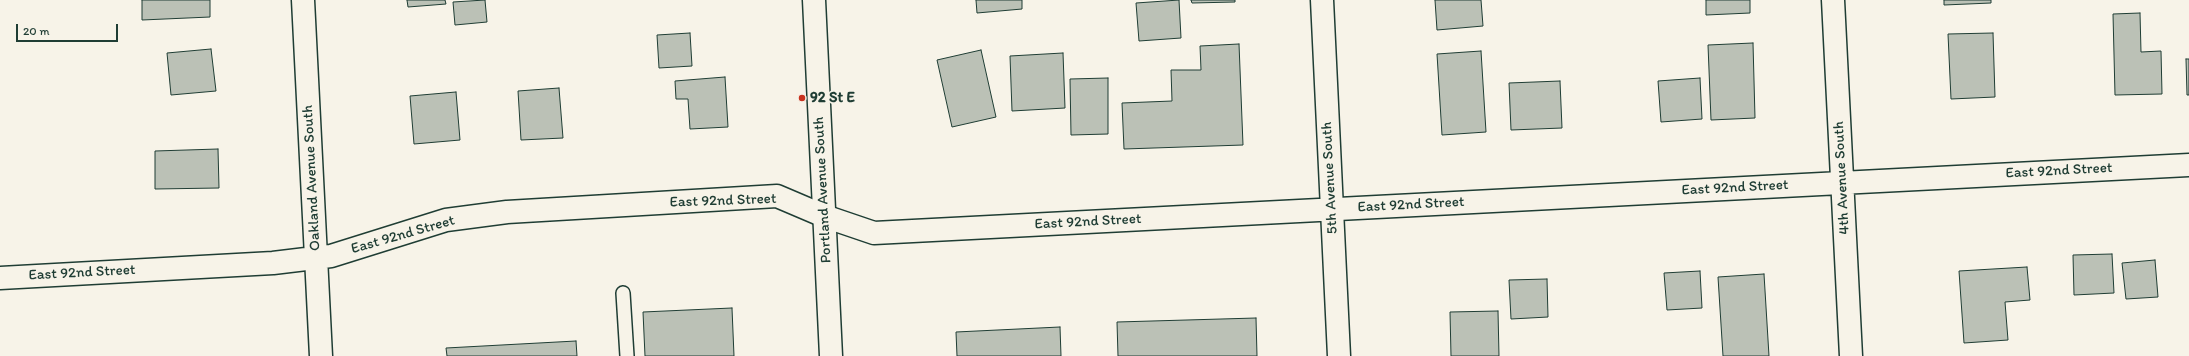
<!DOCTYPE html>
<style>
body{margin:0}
#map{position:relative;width:2189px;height:356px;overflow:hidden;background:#f7f3e8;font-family:Itim,sans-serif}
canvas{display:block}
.scale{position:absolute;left:16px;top:24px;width:102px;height:18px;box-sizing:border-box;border:2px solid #1f3d34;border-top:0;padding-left:5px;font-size:12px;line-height:14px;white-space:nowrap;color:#1f3d34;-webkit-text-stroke:3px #f7f3e8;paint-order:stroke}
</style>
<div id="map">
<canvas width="2189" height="356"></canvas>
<div class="scale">20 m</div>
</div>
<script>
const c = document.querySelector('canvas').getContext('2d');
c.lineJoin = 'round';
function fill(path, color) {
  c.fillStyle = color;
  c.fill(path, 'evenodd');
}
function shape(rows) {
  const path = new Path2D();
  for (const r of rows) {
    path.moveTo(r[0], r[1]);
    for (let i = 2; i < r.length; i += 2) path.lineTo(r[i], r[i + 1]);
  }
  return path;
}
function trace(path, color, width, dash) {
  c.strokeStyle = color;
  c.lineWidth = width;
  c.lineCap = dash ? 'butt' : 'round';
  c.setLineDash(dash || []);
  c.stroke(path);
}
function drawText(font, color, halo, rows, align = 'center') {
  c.font = font + ' Itim,sans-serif';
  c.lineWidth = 3;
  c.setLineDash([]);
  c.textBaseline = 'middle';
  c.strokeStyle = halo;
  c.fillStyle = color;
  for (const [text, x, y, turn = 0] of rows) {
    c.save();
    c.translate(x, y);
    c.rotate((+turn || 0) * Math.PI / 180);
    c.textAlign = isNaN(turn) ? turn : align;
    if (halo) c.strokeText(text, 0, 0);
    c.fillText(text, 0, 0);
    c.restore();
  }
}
const building = shape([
 [142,0,210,0,210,17,142,20,142,0],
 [407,0,445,0,446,4,408,7,407,0],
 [485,0,487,22,455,25,453,2,485,0],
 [976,0,1022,0,1022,9,977,13,976,0],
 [1179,0,1181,38,1139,41,1136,3,1179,0],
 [1191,0,1235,0,1235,2,1192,3,1191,0],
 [1435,0,1481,0,1483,26,1437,30,1435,0],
 [1706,0,1750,0,1750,13,1706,15,1706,0],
 [1944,0,1991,0,1991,3,1944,5,1944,0],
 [2140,13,2141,52,2161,51,2162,94,2115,95,2113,14,2140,13],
 [690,33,692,66,659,68,657,35,690,33],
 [1993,33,1995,97,1951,99,1948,34,1993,33],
 [1753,43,1755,118,1711,120,1708,45,1753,43],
 [1239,44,1243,145,1124,149,1122,103,1172,101,1171,70,1201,70,1200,46,1239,44],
 [211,49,216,91,171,95,167,53,211,49],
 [981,50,996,117,952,127,937,60,981,50],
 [1481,51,1486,132,1442,135,1437,54,1481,51],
 [1063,53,1065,108,1012,111,1010,56,1063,53],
 [2186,59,2189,59,2189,95,2187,95,2186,59],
 [725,77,728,127,690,129,688,99,676,99,675,81,725,77],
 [1108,78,1108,134,1071,135,1070,79,1108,78],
 [1700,78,1702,119,1661,122,1658,81,1700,78],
 [1560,81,1562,128,1511,130,1509,83,1560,81],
 [559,88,563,138,521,140,518,91,559,88],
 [456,92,460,140,414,144,410,96,456,92],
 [218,149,219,188,155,189,155,151,218,149],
 [2112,254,2114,293,2074,295,2073,255,2112,254],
 [2155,260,2158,297,2126,299,2122,263,2155,260],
 [2027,267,2030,300,2005,302,2008,340,1964,343,1959,271,2027,267],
 [1700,271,1702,308,1667,310,1664,273,1700,271],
 [1764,274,1769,356,1723,356,1718,277,1764,274],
 [1547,279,1548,317,1511,319,1509,280,1547,279],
 [732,308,734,356,645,356,643,312,732,308],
 [1498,311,1499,356,1451,356,1450,312,1498,311],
 [1256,318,1257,356,1118,356,1117,322,1256,318],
 [1060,327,1061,356,957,356,956,332,1060,327],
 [576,341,577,356,447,356,446,348,576,341]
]);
fill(building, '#bbc1b6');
trace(building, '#1f3d34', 1);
const service = shape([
 [623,293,627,356]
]);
const minor = shape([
 [303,0,321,356],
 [1322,0,1339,356],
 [1833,0,1851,356],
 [0,278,273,263,331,256,446,220,507,212,777,196,824,216,874,233,2189,165]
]);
const secondary = shape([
 [814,0,831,356]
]);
trace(service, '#1f3d34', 16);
trace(minor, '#1f3d34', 25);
trace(secondary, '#1f3d34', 25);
trace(service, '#f7f3e8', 13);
trace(minor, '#f7f3e8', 22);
trace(secondary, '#f7f3e8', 22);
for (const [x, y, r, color] of [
 [802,98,4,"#c8321e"]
]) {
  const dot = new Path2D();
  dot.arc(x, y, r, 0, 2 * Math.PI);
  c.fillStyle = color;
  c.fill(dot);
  trace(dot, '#f7f3e8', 1.5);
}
drawText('bold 15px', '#1f3d34', '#f7f3e8', [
 ["92 St E",810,98]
], 'left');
drawText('15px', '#1f3d34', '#f7f3e8', [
 ["East 92nd Street",2059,171,-3],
 ["Oakland Avenue South",312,178,-93],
 ["5th Avenue South",1330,178,-93],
 ["4th Avenue South",1842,178,-93],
 ["East 92nd Street",1735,188,-3],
 ["Portland Avenue South",823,190,-93],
 ["East 92nd Street",723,201,-2],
 ["East 92nd Street",1411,205,-3],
 ["East 92nd Street",1088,222,-3],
 ["East 92nd Street",403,235,-16],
 ["East 92nd Street",82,273,-3]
]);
</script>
